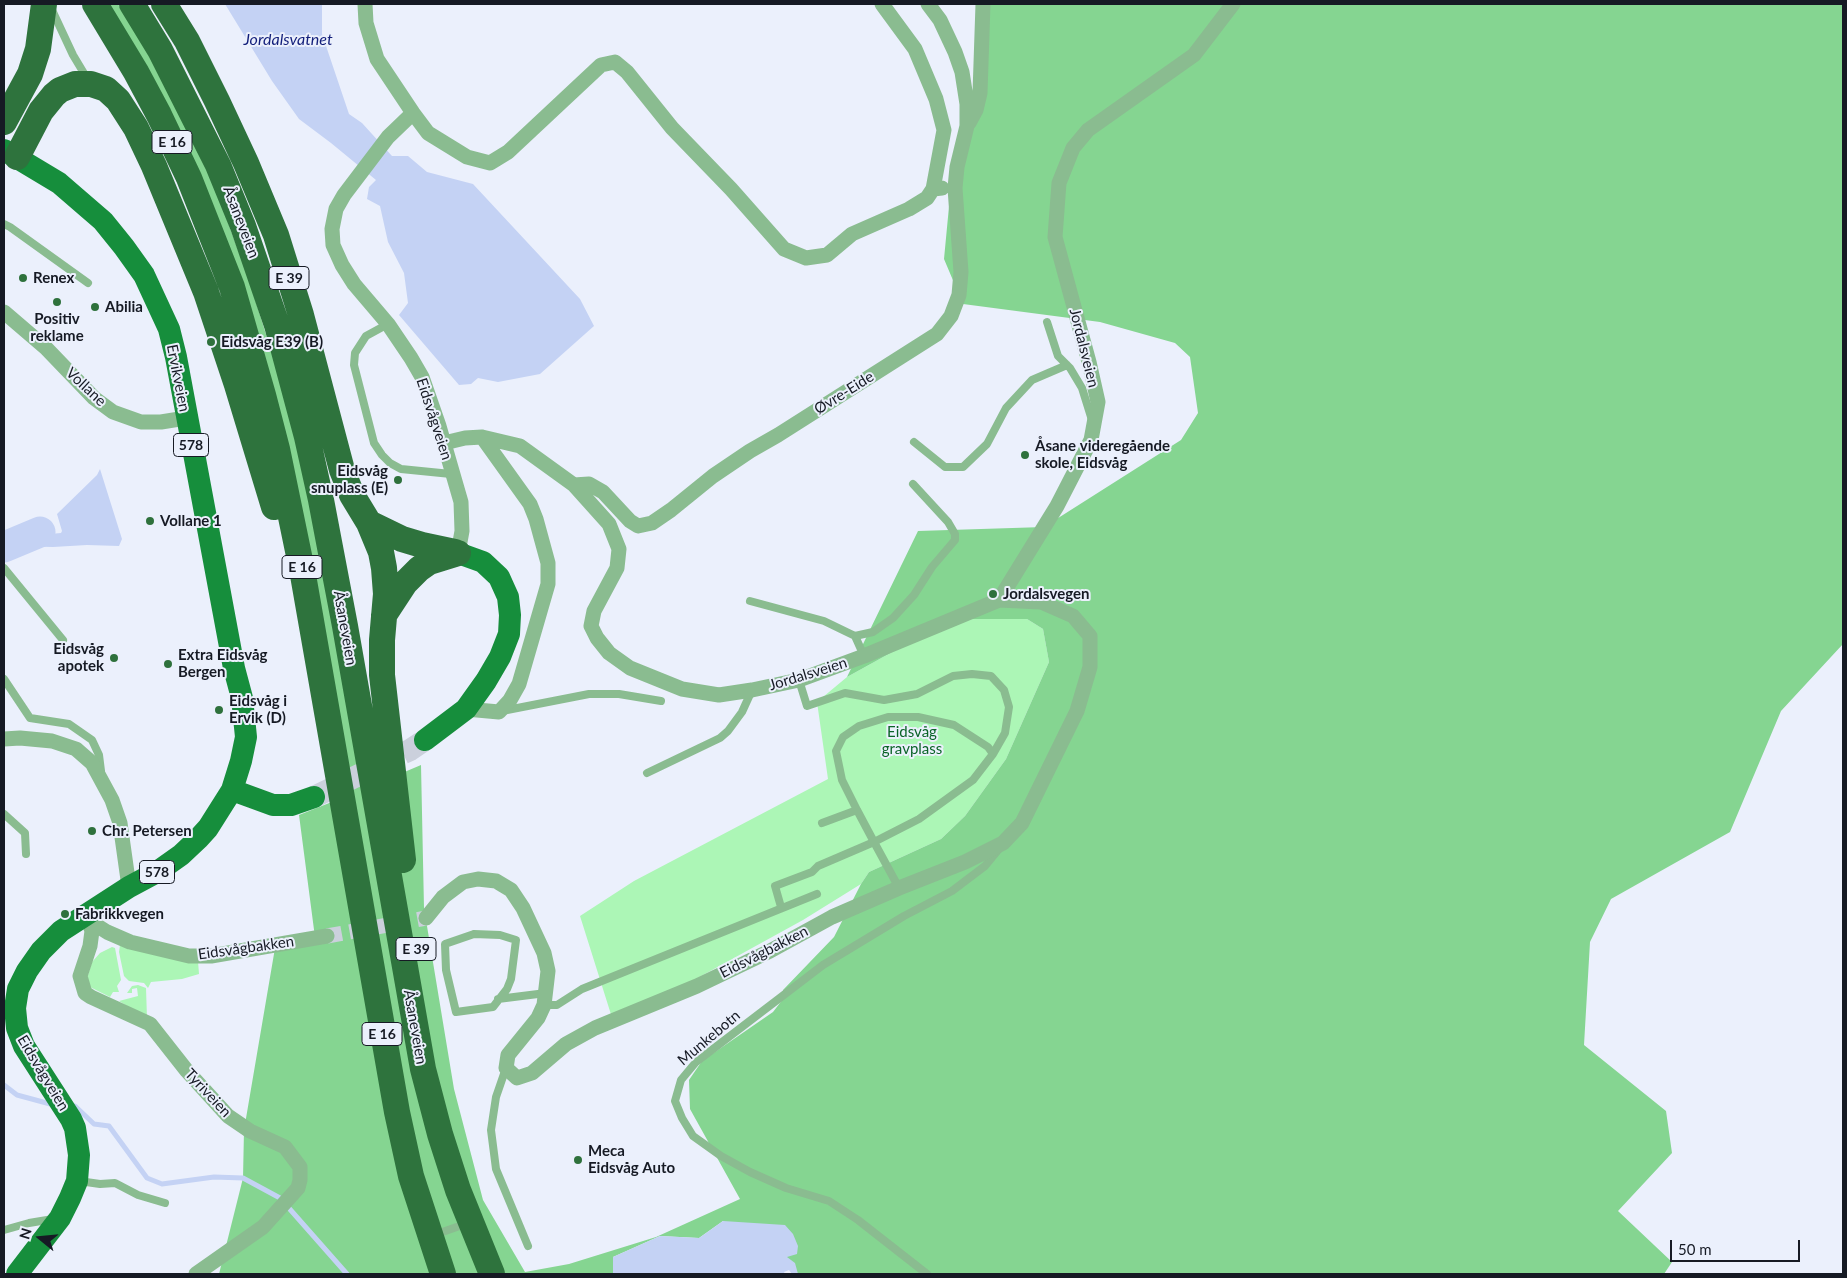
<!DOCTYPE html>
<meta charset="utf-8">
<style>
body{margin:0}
#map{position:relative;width:1847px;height:1278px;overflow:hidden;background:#ebf0fc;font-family:Lato,sans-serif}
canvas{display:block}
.frame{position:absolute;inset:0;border:5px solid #161a24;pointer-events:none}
.north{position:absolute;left:15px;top:1213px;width:50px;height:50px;-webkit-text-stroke:4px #ebf0fc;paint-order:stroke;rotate:287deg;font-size:14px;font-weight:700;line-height:20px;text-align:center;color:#161a24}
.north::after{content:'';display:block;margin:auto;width:18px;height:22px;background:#161a24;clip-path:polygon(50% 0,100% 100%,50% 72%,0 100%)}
.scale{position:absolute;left:1670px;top:1240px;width:130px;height:22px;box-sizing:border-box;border:2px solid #161a24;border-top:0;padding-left:6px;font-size:15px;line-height:18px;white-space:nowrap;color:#161a24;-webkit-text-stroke:4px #ebf0fc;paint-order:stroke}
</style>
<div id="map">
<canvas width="1847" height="1278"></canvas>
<div class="frame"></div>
<div class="north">N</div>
<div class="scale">50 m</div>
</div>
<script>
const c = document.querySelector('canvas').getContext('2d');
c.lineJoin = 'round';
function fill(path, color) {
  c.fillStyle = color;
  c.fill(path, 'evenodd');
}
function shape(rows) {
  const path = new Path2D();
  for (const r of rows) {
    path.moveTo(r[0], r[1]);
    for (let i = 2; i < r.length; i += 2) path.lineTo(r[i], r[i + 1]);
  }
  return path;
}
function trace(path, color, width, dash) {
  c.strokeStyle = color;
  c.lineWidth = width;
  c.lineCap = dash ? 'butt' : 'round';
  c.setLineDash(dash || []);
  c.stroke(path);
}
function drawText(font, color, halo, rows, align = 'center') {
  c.font = font + ' Lato,sans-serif';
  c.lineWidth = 4;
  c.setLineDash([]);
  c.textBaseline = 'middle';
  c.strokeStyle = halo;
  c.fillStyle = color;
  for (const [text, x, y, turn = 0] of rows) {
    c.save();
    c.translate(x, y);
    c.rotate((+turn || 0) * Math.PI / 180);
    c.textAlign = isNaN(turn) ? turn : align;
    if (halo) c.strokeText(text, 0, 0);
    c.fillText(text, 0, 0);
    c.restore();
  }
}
fill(shape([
 [960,619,1027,619,1043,629,1049,662,1006,759,965,816,941,839,869,872,861,884,803,920,614,1024,580,916,634,881,828,779,817,702,847,677,934,629],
 [120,945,198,961,199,974,182,979,151,982,148,988,144,983,129,981,124,976,119,952],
 [112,947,115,948,121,980,117,986,119,992,113,992,110,997,90,987,87,978,92,962,100,953],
 [138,985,146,988,147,1018,119,1001,138,996,137,988,132,989,132,993,127,993,132,986]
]), '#acf6b6');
fill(shape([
 [108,4,118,4,167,84,206,162,250,283,283,389,312,511,362,790,421,765,424,908,454,1089,483,1200,525,1272,569,1264,656,1237,740,1199,690,1109,689,1080,702,1061,773,1012,783,999,783,990,834,937,861,884,869,872,941,839,965,816,1006,759,1049,662,1043,629,1027,619,960,619,934,629,847,677,918,531,1044,527,1181,440,1198,413,1190,357,1175,343,1100,322,963,304,944,259,952,175,982,52,982,4,1843,4,1843,644,1781,711,1730,832,1611,899,1590,942,1584,1045,1666,1111,1672,1153,1618,1211,1672,1262,1664,1274,797,1274,723,1221,699,1238,660,1236,613,1257,613,1274,219,1274,243,1178,244,1130,275,948,316,945,299,815,352,794,275,398]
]), '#85d591');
fill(shape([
 [225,4,322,4,322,34,349,114,362,123,392,156,408,156,427,172,473,184,580,299,594,326,540,374,498,382,478,378,471,384,459,385,399,315,408,303,404,273,388,242,380,206,367,199,369,187,376,180,331,143,299,119,272,81],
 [100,469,122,539,119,546,87,545,53,547,5,546,40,532,50,534,61,533,62,531,57,514,97,475],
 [723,1221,785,1225,793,1234,798,1246,797,1254,787,1257,795,1263,798,1274,792,1274,789,1270,784,1272,785,1274,613,1274,613,1257,660,1236,699,1238]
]), '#c4d2f4');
trace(shape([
 [4,1085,17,1095,54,1105],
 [73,1106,75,1106,94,1124,109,1126,147,1178,162,1184,214,1177,243,1178,280,1198,347,1274]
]), '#c4d2f4', 5);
trace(shape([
 [4,547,40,532]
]), '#c4d2f4', 31);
trace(shape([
 [327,936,426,918]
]), '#cbd0dc', 15, [15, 8]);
trace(shape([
 [314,797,410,750,425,740]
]), '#cbd0dc', 22, [22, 11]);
trace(shape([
 [52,10,73,55,88,80],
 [4,224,10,227,88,283],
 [1047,322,1058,356,1070,368,1082,388,1092,420],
 [388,324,366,336,355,353,354,365,374,443,382,455,390,463,401,469,451,474],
 [914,442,945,467,963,467,987,444,1006,408,1032,380,1067,365],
 [4,568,63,640],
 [750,601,824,621,855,636,864,656],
 [855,636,873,632,893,618,914,595,932,567,955,540,955,534,948,522,913,484],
 [4,679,30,718,69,724,92,740,99,755,101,771],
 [799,680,807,706,845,693,884,700,917,694,953,676,972,674,991,676,1004,690,1009,707,1005,733,993,754],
 [502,711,589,694,619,694,661,701],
 [647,773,720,738,728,731,742,712,752,690],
 [4,814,25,833,26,854],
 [822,823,857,810],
 [781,907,775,886,812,872,818,866,874,842,919,819,973,780,993,754,988,747,954,725,918,717,888,717,859,726,843,737,836,751,842,780,857,810,874,842,899,888],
 [474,934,500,935,516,940,511,979,507,989,493,1007,456,1012,446,970,445,944,474,934],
 [498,999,546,993],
 [544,1005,557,1005,582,989,817,894],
 [506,1068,496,1097,491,1130,496,1169,528,1246],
 [79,1181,100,1184,115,1183,138,1195,165,1203],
 [4,1230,29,1223,53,1219],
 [434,1235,468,1223],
 [927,1274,858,1220,829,1201,786,1188,750,1172,721,1156,693,1136,682,1118,675,1101,681,1080,696,1062,823,965,904,916,952,891,985,866,999,849]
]), '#8abc90', 8);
trace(shape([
 [365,4,366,23,377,59,413,113,428,133,467,157,490,163,508,152,601,65,615,62,627,72,672,128,731,189,784,249,806,258,827,255,852,234,909,209,927,198,933,189],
 [882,4,915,49,936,99,944,130,933,189,942,188],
 [413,113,388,137,344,195,336,209,332,229,333,245,342,265,354,284,388,324,411,358,422,377,439,426,461,502,462,531,458,553],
 [969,123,976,110,980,93,983,4],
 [4,312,46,348,94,398,113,412,141,422,161,422,186,418],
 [444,443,465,438,482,437,520,446,574,485,609,524,619,549,617,568,594,611,591,626,597,638,609,653,630,668,682,689,719,695,752,690,799,680,864,656,999,600,1057,506,1091,440,1098,402,1089,362,1055,237,1059,183,1073,148,1088,130,1194,55,1233,4],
 [574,485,589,484,603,492,630,521,638,526,652,523,671,510,713,476,750,451,778,435,937,334,951,316,959,295,961,272,955,188,957,167,967,126,967,104,962,72,955,52,940,20,928,4],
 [466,709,499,712,510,700,519,684,548,584,548,563,536,519,530,504,482,437],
 [4,739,20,738,52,741,76,749,92,763,112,800,120,823,129,887],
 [86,914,92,931,90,946,80,976,85,993,91,997,150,1024,187,1071,228,1116,250,1131,285,1147,300,1167,300,1180,298,1188,263,1227,196,1274],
 [89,917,96,925,107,932,130,942,189,956,211,956,327,936],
 [426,918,443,897,463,882,478,879,496,881,511,890,523,908,544,953,548,971,544,1005,538,1018,508,1055,506,1068,517,1078,532,1073,566,1044,595,1028,697,986,770,951,832,917,899,888,965,862,1003,843,1022,823,1077,711,1090,667,1090,636,1073,616,1041,602,999,600]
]), '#8abc90', 15);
trace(shape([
 [4,150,59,183,103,221,124,247,144,275,169,329,176,357,234,668,242,698,246,737,241,761,232,790,208,828,198,839,181,855,157,872,129,887,61,931,41,951,27,971,18,989,15,1008,17,1028,24,1046,71,1119,75,1128,79,1155,77,1181,70,1198,60,1218,17,1274],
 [425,740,466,709,486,681,500,657,509,634,510,615,508,597,499,577,483,562,458,553],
 [232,790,273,805,291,805,314,797]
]), '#168e3c', 22);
trace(shape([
 [95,4,136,72,159,115,189,178,232,287,263,395,277,449,303,575,397,1112,411,1176,443,1274],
 [132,4,160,50,218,165,243,226,277,325,307,437,321,500,345,626,423,1069,440,1134,458,1190,492,1274],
 [164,4,187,41,217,101,246,163,276,235,301,315,342,470,352,495,369,523,381,552,384,568,386,594,382,640,382,675,403,860],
 [4,122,30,74,38,49,44,4],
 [17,157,41,111,54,95,60,90,75,84,91,84,106,89,118,100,136,128,154,166,206,292,237,385,274,507],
 [369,523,402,539,422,545,455,552],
 [384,615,405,583,419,569,429,562,458,553]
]), '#2e733d', 26);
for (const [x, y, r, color] of [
 [23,278,5,"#2e713c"],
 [57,302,5,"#2e713c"],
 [95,307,5,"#2e713c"],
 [211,342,5,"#2e713c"],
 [1025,455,5,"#2e713c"],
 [398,480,5,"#2e713c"],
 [150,521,5,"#2e713c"],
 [993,594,5,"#2e713c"],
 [114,658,5,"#2e713c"],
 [168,664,5,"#2e713c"],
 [219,710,5,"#2e713c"],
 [92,831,5,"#2e713c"],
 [65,914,5,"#2e713c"],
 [578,1160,5,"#2e713c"]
]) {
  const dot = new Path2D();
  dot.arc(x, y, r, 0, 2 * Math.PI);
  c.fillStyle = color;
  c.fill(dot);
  trace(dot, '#ebf0fc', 2);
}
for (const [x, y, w] of [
 [172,142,40],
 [289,278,40],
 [191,445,35],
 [302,567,40],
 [157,872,35],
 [416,949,40],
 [382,1034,40]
]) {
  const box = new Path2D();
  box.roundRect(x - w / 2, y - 11.5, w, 23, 4);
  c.fillStyle = '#ebf0fc';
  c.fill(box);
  trace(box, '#161a24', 1);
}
drawText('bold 14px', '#161a24', null, [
 ["E 16",172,142],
 ["E 39",289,278],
 ["578",191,445],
 ["E 16",302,567],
 ["578",157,872],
 ["E 39",416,949],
 ["E 16",382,1034]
]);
drawText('15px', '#161a24', '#ebf0fc', [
 ["Åsaneveien",241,222,69],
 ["Jordalsveien",1084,348,76],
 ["Ervikveien",178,378,79],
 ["Vollane",86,387,43],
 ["Øvre-Eide",844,393,-32],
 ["Eidsvågveien",434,419,72],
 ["Åsaneveien",345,628,80],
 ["Jordalsveien",808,674,-17],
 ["Eidsvågbakken",246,948,-8],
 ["Eidsvågbakken",764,952,-27],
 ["Åsaneveien",415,1027,80],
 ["Munkebotn",709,1038,-40],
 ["Eidsvågveien",43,1073,59],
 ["Tyriveien",208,1093,47]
]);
drawText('bold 15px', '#161a24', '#ebf0fc', [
 ["Renex",33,278],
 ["Abilia",105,307],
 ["Positiv",57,319,"center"],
 ["reklame",57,336,"center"],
 ["Eidsvåg E39 (B)",221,342],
 ["Åsane videregående",1035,446],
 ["skole, Eidsvåg",1035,463],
 ["Eidsvåg",388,471,"right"],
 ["snuplass (E)",388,488,"right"],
 ["Vollane 1",160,521],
 ["Jordalsvegen",1003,594],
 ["Eidsvåg",104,649,"right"],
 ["apotek",104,666,"right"],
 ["Extra Eidsvåg",178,655],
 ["Bergen",178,672],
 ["Eidsvåg i",229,701],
 ["Ervik (D)",229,718],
 ["Chr. Petersen",102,831],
 ["Fabrikkvegen",75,914],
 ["Meca",588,1151],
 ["Eidsvåg Auto",588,1168]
], 'left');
drawText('15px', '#0b6428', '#ebf0fc', [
 ["Eidsvåg",912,732],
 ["gravplass",912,749]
]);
drawText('italic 16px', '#121e7a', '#ebf0fc', [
 ["Jordalsvatnet",288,40]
]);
</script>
